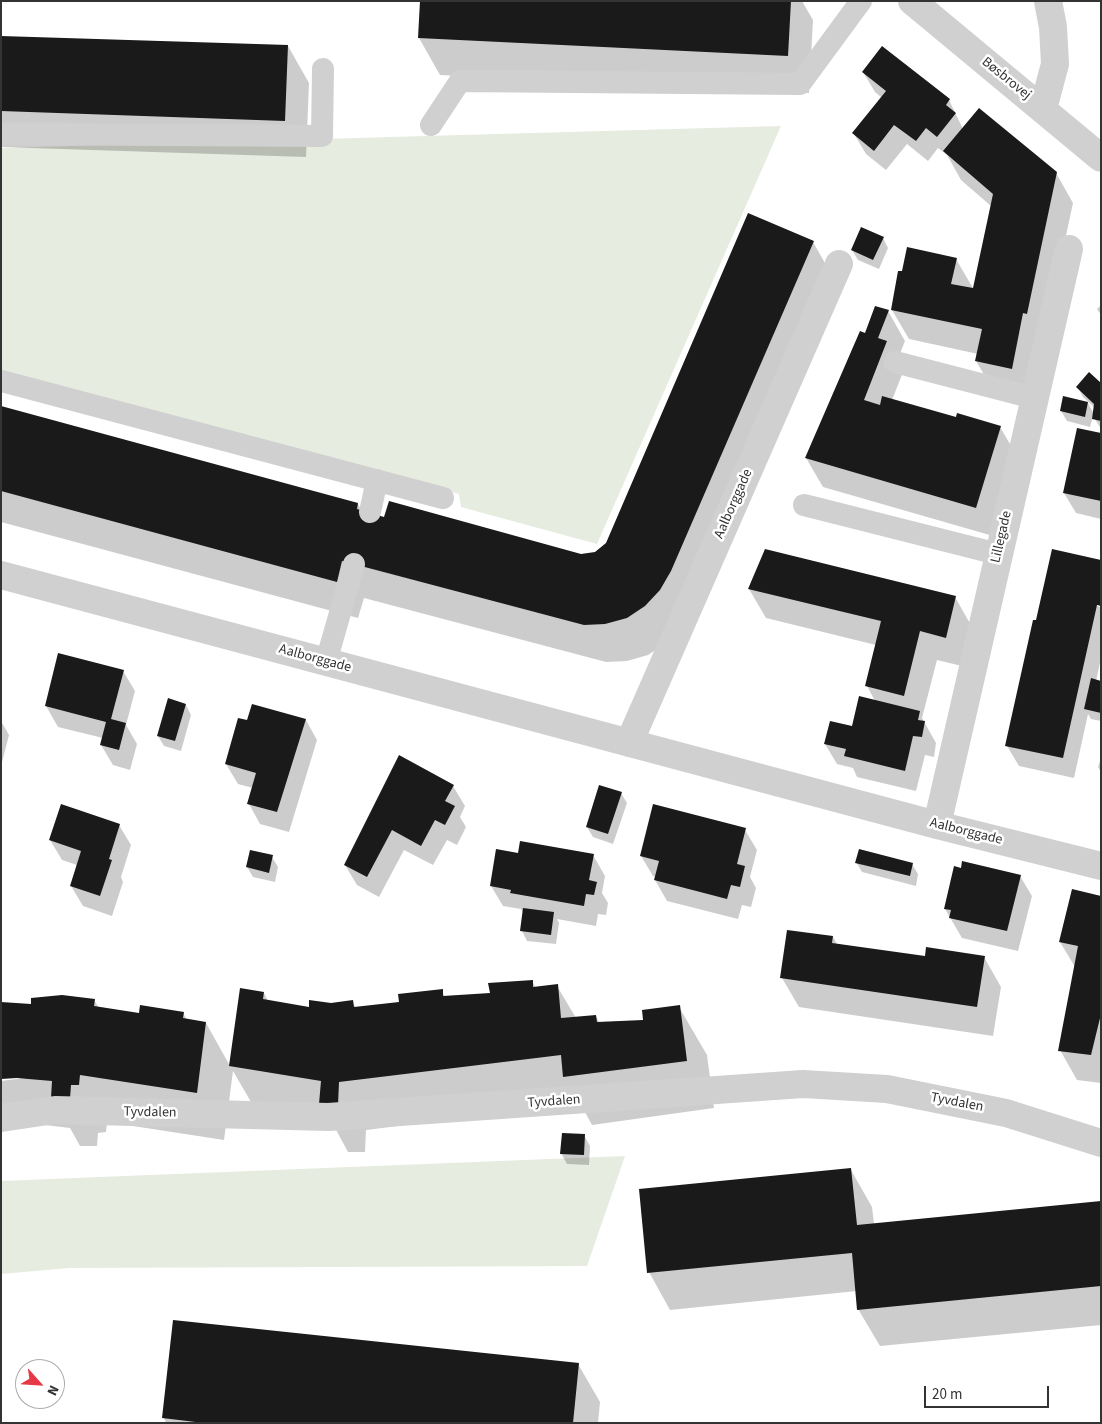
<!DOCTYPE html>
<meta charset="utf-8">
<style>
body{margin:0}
#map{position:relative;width:1102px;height:1424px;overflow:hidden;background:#fff;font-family:"Source Sans 3",sans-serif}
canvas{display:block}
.frame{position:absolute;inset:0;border:2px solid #333;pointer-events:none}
.north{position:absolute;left:15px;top:1359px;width:50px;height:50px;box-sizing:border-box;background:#fff;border:1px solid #adadad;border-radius:50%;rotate:116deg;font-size:14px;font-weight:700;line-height:20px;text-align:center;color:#333}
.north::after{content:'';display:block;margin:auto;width:18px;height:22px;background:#e63946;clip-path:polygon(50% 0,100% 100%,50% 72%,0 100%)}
.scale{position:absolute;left:924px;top:1386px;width:125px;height:22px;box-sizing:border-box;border:2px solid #333;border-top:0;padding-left:6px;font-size:15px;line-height:18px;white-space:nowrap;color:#333;-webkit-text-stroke:4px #fff;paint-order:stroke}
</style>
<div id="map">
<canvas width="1102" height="1424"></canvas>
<div class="frame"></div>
<div class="north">N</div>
<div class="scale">20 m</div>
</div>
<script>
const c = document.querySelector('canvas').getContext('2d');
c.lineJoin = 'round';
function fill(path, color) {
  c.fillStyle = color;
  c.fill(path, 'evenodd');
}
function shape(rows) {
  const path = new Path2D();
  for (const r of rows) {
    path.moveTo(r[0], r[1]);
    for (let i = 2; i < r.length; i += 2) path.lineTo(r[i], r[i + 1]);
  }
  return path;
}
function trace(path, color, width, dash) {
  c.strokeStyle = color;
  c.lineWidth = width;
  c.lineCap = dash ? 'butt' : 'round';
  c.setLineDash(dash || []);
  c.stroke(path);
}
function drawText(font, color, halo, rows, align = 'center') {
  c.font = font + ' "Source Sans 3",sans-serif';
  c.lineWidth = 5;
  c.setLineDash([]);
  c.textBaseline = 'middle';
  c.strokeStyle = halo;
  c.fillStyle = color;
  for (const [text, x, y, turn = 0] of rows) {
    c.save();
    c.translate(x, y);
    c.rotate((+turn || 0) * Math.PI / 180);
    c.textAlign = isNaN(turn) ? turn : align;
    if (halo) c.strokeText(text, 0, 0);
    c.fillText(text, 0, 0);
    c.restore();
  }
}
fill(shape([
 [781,126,597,544,461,507,459,494,1,372,1,148],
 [625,1156,587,1266,69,1268,1,1274,1,1181]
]), '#e6ecdf');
fill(shape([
 [421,1,802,1,813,20,809,93,440,75,419,38],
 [1,37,288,46,309,83,306,157,1,147],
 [863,72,949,100,963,129,1056,173,1073,203,1043,343,1028,398,993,390,976,361,978,354,909,339,892,310,903,273,956,259,974,290,991,206,961,180,947,155,938,148,928,161,907,144,886,170,866,154,854,134,882,98,875,92],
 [883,238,888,248,879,269,858,260,852,250],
 [813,242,834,279,666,643,648,655,627,661,606,662,364,598,358,618,1,522,1,407,358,504,362,512,385,518,581,555,595,554,607,543],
 [1101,305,1101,315,1097,309],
 [888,311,905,341,897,361,903,372,892,400,956,419,1000,427,1017,456,993,536,823,487,806,458,865,334],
 [1101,385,1101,429,1093,416,1090,427,1067,421,1061,411,1088,403,1094,414,1095,408,1083,397,1078,387],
 [1101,435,1101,519,1076,513,1064,493],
 [749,589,955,597,972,627,962,666,937,660,922,718,936,743,934,757,925,755,916,791,857,777,853,768,837,764,825,744,853,727,875,701,867,686,876,645,766,618],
 [1090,605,1101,607,1101,658,1096,681,1101,682,1101,721,1091,719,1088,714,1074,778,1019,766,1007,746,1037,622],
 [123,671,135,691,126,725,137,744,130,770,113,765,101,745,103,738,58,727,46,706],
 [186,705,191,715,181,751,164,746,158,736],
 [306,720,317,740,289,832,260,824,249,804,253,788,238,784,226,764,248,722],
 [1,721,9,735,1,766],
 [400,757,453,786,465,806,460,817,466,827,457,845,447,840,433,865,404,850,379,897,357,885,345,865],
 [1101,758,1101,772,1098,767],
 [621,793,627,803,613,844,593,837,587,827],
 [119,825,131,845,121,877,123,882,112,916,83,906,71,886,77,865,62,860,50,840],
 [745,830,757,850,750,877,756,888,751,907,742,905,738,919,667,901,655,880,656,877,653,876,641,856],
 [519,854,593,855,605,876,602,893,608,903,606,915,598,914,596,926,557,919,559,923,556,944,527,941,522,931,524,914,521,909,503,906,491,886],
 [272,857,278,867,275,882,253,877,247,867],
 [856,862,912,864,918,874,916,886,862,872],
 [1020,876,1032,896,1018,951,962,938,945,909],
 [1101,897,1101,1083,1077,1080,1060,1050,1075,967,1060,942],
 [833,937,837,944,926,958,984,957,1001,987,993,1036,799,1007,782,978],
 [532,981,536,988,557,986,576,1018,596,1016,600,1024,645,1021,679,1007,707,1055,714,1108,592,1125,580,1103,366,1130,365,1152,348,1152,334,1126,258,1114,233,1071,224,1140,107,1122,106,1132,98,1133,97,1146,80,1146,70,1128,45,1125,1,1130,1,1081,24,1078,33,1006,94,1000,99,1008,140,1014,183,1013,187,1020,206,1023,230,1066,264,993,268,1001,310,1008,352,1001,356,1008,401,1003,442,991,445,997,491,994],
 [584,1135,590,1146,589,1165,567,1164,561,1153],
 [851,1170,872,1207,874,1224,1101,1202,1101,1325,880,1346,858,1309,857,1291,670,1310,649,1272],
 [578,1364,600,1402,598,1423,166,1423,164,1418]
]), '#0003');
fill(shape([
 [420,1,791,1,788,56,418,38],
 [1,36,288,45,285,121,1,111],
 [882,46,950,99,946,105,956,113,937,137,926,128,916,141,894,125,874,151,852,133,886,91,862,72],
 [979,108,1057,172,1027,314,1023,313,1012,369,975,361,982,329,891,310,898,271,902,271,907,247,957,258,951,284,973,288,993,194,943,151],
 [748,213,814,241,671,571,660,590,645,606,627,618,605,624,584,625,342,561,337,582,1,491,1,406,358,503,357,509,384,517,389,501,581,554,595,552,606,543],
 [861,227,884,237,873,260,851,250],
 [875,306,889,310,878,338,887,341,864,400,880,405,882,396,956,417,957,413,1001,426,976,508,805,458,860,331,865,333],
 [1089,372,1101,383,1101,421,1092,419,1094,404,1076,387],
 [1063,396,1088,402,1085,417,1060,411],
 [1077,428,1101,433,1101,501,1063,493],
 [765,549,956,596,946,638,920,631,904,696,865,686,881,621,748,589],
 [1052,549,1101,560,1101,606,1097,605,1063,758,1005,746,1033,620,1036,620],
 [58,653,124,670,111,719,126,723,119,750,100,745,106,722,45,706],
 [1091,678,1101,681,1101,713,1084,709],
 [859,696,920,711,918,720,925,721,922,737,913,736,905,771,844,756,846,749,824,744,830,721,852,726],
 [168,698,186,704,175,741,157,736],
 [252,704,306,719,277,812,247,804,256,773,225,764,238,718,247,720],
 [399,755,454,785,445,801,455,806,445,825,435,820,421,846,392,830,367,877,344,865],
 [599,785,622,792,608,834,586,827],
 [61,804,120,824,109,859,112,860,100,896,70,886,81,851,49,840],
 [653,804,746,828,737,864,745,866,740,887,731,885,727,899,654,880,659,861,640,856],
 [520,841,594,854,589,880,597,882,594,895,586,894,584,906,510,893,511,890,490,886,496,849,518,853],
 [859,849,913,863,910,876,855,863],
 [250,850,273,855,269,873,246,867],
 [962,861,1021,875,1007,931,949,918,951,910,944,909,954,866,961,868],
 [1072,889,1101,896,1101,1014,1091,1055,1058,1051,1078,946,1059,942],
 [523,908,554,912,551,935,520,931],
 [787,930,833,936,832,943,925,956,926,947,985,956,977,1007,780,978],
 [533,980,533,987,558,984,561,1018,596,1015,597,1022,643,1020,642,1010,680,1005,687,1061,563,1077,561,1055,339,1082,338,1105,319,1104,321,1081,229,1066,240,988,264,992,263,999,309,1007,309,1000,331,1003,353,1000,354,1007,399,1002,398,994,443,989,443,996,490,993,488,983],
 [62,995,95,999,94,1006,139,1013,140,1005,184,1012,183,1018,206,1022,197,1093,80,1075,79,1085,71,1085,70,1099,51,1098,52,1081,17,1078,1,1079,1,1002,31,1004,31,998],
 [562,1133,585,1134,584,1155,560,1154],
 [851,1168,857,1225,1101,1201,1101,1286,857,1310,852,1253,647,1273,639,1189],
 [173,1320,579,1363,573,1423,204,1423,162,1418]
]), '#1a1a1a');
trace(shape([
 [431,125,460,81,800,84,861,1],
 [1,134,322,136,323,69],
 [895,362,1034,398],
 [1,381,443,498],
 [804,505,998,554],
 [370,512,377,480],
 [326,662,354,564]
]), '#d0d0d0', 22);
trace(shape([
 [1,575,937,825,1101,866],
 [629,743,839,264],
 [937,825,1069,249],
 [1,1118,55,1110,328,1117,803,1084,887,1089,1006,1113,1101,1143]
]), '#d0d0d0', 28);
trace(shape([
 [912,1,1101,158],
 [1043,109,1055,64,1053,27,1048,1]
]), '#d0d0d0', 28);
drawText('14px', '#333', '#fff', [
 ["Bøsbrovej",1006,79,39],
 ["Aalborggade",734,504,-66],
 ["Lillegade",1002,537,-77],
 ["Aalborggade",315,659,15],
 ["Aalborggade",966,832,14],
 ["Tyvdalen",554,1102,-4],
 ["Tyvdalen",957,1103,11],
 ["Tyvdalen",150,1113,1]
]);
</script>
